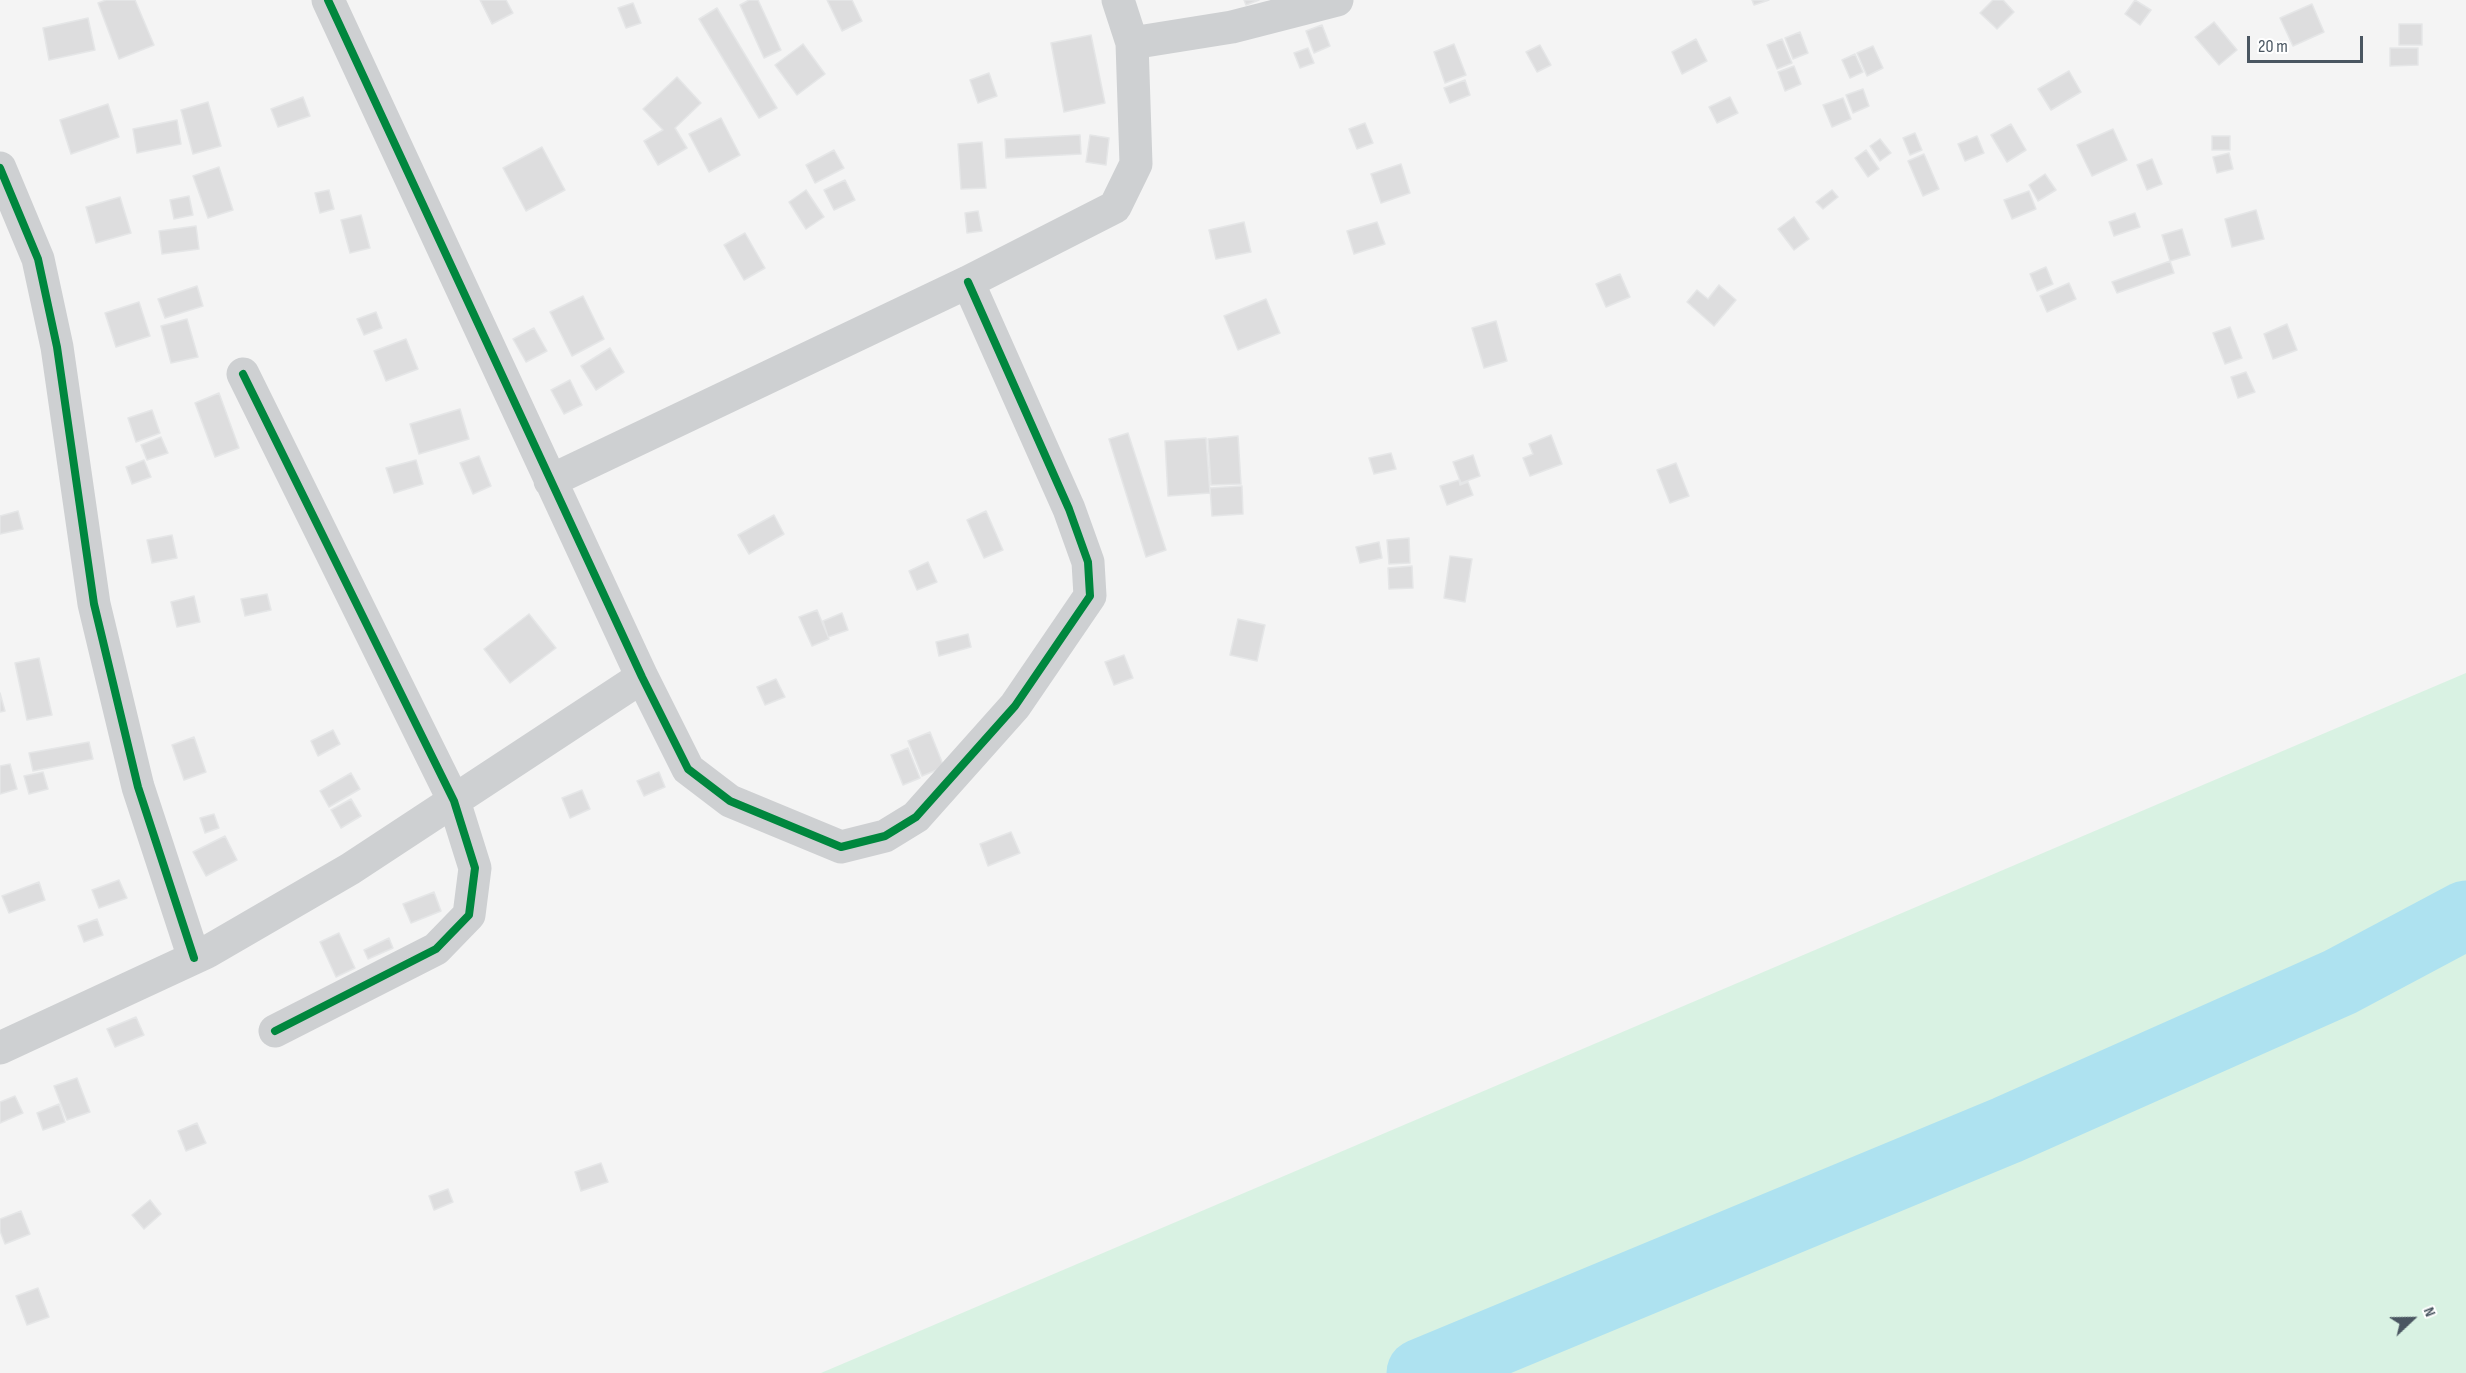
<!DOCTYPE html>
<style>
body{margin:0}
#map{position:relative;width:2466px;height:1373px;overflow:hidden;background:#f4f4f4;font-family:"Sofia Sans Condensed",sans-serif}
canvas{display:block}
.north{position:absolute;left:2382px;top:1289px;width:60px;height:60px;-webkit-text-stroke:4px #fff;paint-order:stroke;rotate:68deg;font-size:16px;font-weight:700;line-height:24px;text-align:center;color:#4a5661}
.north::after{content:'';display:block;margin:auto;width:21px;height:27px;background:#4a5661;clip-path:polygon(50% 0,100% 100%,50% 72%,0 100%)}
.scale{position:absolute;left:2247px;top:36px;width:116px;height:27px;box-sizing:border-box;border:3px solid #4a5661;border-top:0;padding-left:8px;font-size:18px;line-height:21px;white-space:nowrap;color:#4a5661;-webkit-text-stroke:4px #fff;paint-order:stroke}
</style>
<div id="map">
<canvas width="2466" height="1373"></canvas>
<div class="north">N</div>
<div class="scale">20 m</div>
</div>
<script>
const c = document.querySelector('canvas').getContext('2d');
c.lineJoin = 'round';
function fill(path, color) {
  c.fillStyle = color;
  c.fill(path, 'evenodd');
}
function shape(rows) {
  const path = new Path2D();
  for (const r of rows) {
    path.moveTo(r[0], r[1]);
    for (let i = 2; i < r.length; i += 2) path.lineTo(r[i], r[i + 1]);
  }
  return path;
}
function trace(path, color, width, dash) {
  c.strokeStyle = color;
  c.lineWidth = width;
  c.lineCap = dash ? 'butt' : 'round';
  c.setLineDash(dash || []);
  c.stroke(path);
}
fill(shape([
 [2466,673,2466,1373,821,1373]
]), '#d9f2e3');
trace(shape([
 [1421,1373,2007,1130,2340,982,2466,915]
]), '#aee2f0', 69);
const building = shape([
 [106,0,135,0,154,45,119,59,98,3,106,0],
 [480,0,506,0,513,13,492,24,480,0],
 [749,0,758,0,781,50,764,58,740,5,749,0],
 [827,0,852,0,862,21,842,31,827,0],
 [1244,0,1259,0,1246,5,1244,0],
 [1752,0,1769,0,1754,5,1752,0],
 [1993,0,2003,0,2014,12,1997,29,1980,13,1993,0],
 [2135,0,2151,10,2140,25,2125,14,2135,0],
 [633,3,641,23,626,28,618,8,633,3],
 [2312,4,2324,32,2293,46,2280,18,2312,4],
 [717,8,777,108,759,118,699,19,717,8],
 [88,18,95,50,49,60,43,28,88,18],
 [2214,22,2237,50,2219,65,2195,37,2214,22],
 [2399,24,2422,24,2422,45,2399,45,2399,24],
 [1322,25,1330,46,1314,53,1306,31,1322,25],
 [1800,32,1808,53,1793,59,1785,38,1800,32],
 [1091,35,1105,103,1064,112,1051,43,1091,35],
 [1696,39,1707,61,1682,74,1672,52,1696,39],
 [1782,39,1792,63,1777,69,1767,45,1782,39],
 [803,44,825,74,797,95,775,65,803,44],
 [1454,44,1466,75,1445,83,1434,52,1454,44],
 [1540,45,1551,65,1537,72,1526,52,1540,45],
 [1873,46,1883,68,1867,76,1857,53,1873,46],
 [1308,48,1314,63,1300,68,1294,53,1308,48],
 [2390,48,2418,48,2418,65,2390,66,2390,48],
 [1855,54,1863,72,1850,78,1842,60,1855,54],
 [1794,66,1801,84,1785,91,1778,72,1794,66],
 [2069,71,2081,92,2051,110,2038,89,2069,71],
 [989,73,997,96,978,103,970,80,989,73],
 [677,77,701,103,675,128,687,148,658,165,644,141,663,130,643,109,677,77],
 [1465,80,1470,95,1450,103,1444,88,1465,80],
 [1863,89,1869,106,1853,113,1846,95,1863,89],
 [303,97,310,116,278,127,271,109,303,97],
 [1730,97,1738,113,1717,123,1709,107,1730,97],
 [1843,98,1851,119,1832,127,1823,105,1843,98],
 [208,102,221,146,193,154,181,110,208,102],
 [108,104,119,137,71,154,60,120,108,104],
 [721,118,740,155,709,172,689,134,721,118],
 [177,120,181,144,137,153,133,129,177,120],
 [1365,123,1373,143,1357,149,1349,129,1365,123],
 [2011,124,2026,150,2007,162,1991,135,2011,124],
 [2113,129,2127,160,2092,176,2077,145,2113,129],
 [1915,133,1922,150,1910,155,1903,138,1915,133],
 [1080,135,1081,154,1006,158,1005,139,1080,135],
 [1090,135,1109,138,1106,165,1086,162,1090,135],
 [1977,136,1984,153,1965,161,1958,144,1977,136],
 [2212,136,2230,136,2230,150,2212,150,2212,136],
 [1880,139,1891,153,1880,161,1870,146,1880,139],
 [982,142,986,188,961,189,958,144,982,142],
 [542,147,565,190,526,211,503,168,542,147],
 [834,150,844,168,815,183,806,165,834,150],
 [1866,150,1879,169,1868,177,1855,158,1866,150],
 [2229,153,2233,169,2217,173,2213,157,2229,153],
 [1924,154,1939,189,1923,196,1908,161,1924,154],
 [2152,159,2162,184,2147,190,2137,165,2152,159],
 [1401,164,1410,193,1381,203,1371,174,1401,164],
 [219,167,233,210,208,218,193,176,219,167],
 [2045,174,2056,190,2038,201,2029,185,2045,174],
 [845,180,855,200,834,210,824,190,845,180],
 [329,190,334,209,320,213,315,193,329,190],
 [806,190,824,217,806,229,789,202,806,190],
 [1832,190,1838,197,1823,209,1816,202,1832,190],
 [2029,191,2036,209,2012,219,2004,200,2029,191],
 [189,196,193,215,174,219,170,200,189,196],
 [120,197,131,233,96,243,86,207,120,197],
 [2256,210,2264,239,2232,247,2225,219,2256,210],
 [978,211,982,231,967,233,965,213,978,211],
 [2135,213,2140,227,2114,236,2109,222,2135,213],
 [361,215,370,248,350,253,341,220,361,215],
 [1794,217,1809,239,1794,250,1778,229,1794,217],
 [1244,222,1251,252,1216,259,1209,230,1244,222],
 [1377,222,1385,244,1354,254,1347,231,1377,222],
 [196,226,199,249,162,254,159,231,196,226],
 [2182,229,2190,255,2170,261,2162,235,2182,229],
 [745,233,765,268,744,280,724,245,745,233],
 [2170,261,2174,273,2117,293,2112,282,2170,261],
 [2046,267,2053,284,2037,291,2030,274,2046,267],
 [1620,274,1630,297,1606,307,1596,284,1620,274],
 [2069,283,2076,299,2047,312,2040,296,2069,283],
 [1719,285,1736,300,1714,326,1687,302,1697,290,1708,299,1719,285],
 [197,286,203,306,165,318,158,299,197,286],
 [583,296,604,339,572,356,550,312,583,296],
 [1266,299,1280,333,1238,350,1224,316,1266,299],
 [139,302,150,336,116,347,105,313,139,302],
 [376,312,382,328,364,335,357,319,376,312],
 [187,319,198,357,171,363,161,326,187,319],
 [1496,321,1507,361,1484,368,1472,328,1496,321],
 [2287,324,2297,350,2273,359,2264,334,2287,324],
 [2230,327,2242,358,2225,364,2213,333,2230,327],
 [534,328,547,351,526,362,513,339,534,328],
 [406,339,418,369,386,381,374,351,406,339],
 [610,348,624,372,596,390,581,366,610,348],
 [2246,372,2255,392,2238,398,2231,377,2246,372],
 [570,380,582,405,564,414,551,390,570,380],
 [219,393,239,448,215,457,195,403,219,393],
 [460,409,469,439,419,454,410,424,460,409],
 [152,410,160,433,136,442,128,418,152,410],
 [1128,433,1166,550,1146,557,1109,439,1128,433],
 [1551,435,1562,464,1530,476,1523,458,1533,454,1529,444,1551,435],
 [1238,436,1241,484,1211,485,1208,439,1238,436],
 [161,437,168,453,147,460,141,445,161,437],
 [1206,438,1210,493,1168,496,1165,441,1206,438],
 [1391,453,1396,469,1374,474,1369,458,1391,453],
 [1473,455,1480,476,1461,483,1453,462,1473,455],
 [479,456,491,486,473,494,460,463,479,456],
 [144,460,151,477,132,484,126,467,144,460],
 [416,460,423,484,394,493,386,468,416,460],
 [1676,463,1689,496,1670,503,1657,470,1676,463],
 [1459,480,1460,485,1468,482,1473,495,1447,505,1440,486,1459,480],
 [1242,486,1243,514,1212,516,1210,488,1242,486],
 [18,511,23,529,0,534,0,516,18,511],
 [986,511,1003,550,984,558,967,520,986,511],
 [774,515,784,534,749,554,738,535,774,515],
 [172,535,177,558,152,563,147,540,172,535],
 [1409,538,1410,563,1389,564,1387,540,1409,538],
 [1379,542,1382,558,1360,563,1356,547,1379,542],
 [1450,556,1472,559,1465,602,1444,598,1450,556],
 [928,562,937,582,917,590,909,571,928,562],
 [1412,566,1413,588,1389,589,1388,568,1412,566],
 [267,594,271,610,245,616,241,599,267,594],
 [194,596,200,622,177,627,171,602,194,596],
 [817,610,829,639,812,646,799,617,817,610],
 [842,613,848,630,828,637,823,621,842,613],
 [529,614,556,648,510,683,484,649,529,614],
 [1238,619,1265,625,1257,661,1230,655,1238,619],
 [968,634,971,647,939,656,936,642,968,634],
 [1124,655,1133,678,1114,685,1105,662,1124,655],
 [39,658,52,715,27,720,15,663,39,658],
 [776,679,785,697,765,705,757,687,776,679],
 [0,693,5,711,0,712,0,693],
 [333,730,340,744,318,756,311,741,333,730],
 [930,732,944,767,922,776,908,741,930,732],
 [194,737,206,772,184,780,172,745,194,737],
 [89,742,93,759,33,771,29,753,89,742],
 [908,748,920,778,903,785,891,755,908,748],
 [10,764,17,789,0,794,0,766,10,764],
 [43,772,48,789,29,794,24,776,43,772],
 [659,772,665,787,644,796,637,781,659,772],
 [351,773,360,789,329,807,320,791,351,773],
 [582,790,590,809,570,818,562,798,582,790],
 [351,799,361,816,341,828,331,810,351,799],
 [214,814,219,828,205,833,200,818,214,814],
 [1011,832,1020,853,988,866,980,844,1011,832],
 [225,836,237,860,206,876,193,852,225,836],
 [119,880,127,898,99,908,92,890,119,880],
 [39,882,45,900,9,913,2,896,39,882],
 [434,892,441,911,411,923,403,904,434,892],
 [97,919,103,935,84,942,78,926,97,919],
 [339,933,355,968,336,977,320,942,339,933],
 [389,938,393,948,368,959,364,950,389,938],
 [136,1017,144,1035,115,1047,107,1029,136,1017],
 [77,1078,90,1112,67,1120,54,1086,77,1078],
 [15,1096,23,1113,0,1123,0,1102,15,1096],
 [59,1104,65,1122,43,1130,37,1113,59,1104],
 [197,1123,206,1143,186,1151,178,1131,197,1123],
 [601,1163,608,1182,581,1191,575,1172,601,1163],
 [448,1189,453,1202,434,1210,429,1196,448,1189],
 [150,1200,161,1214,144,1229,132,1215,150,1200],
 [21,1211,30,1234,5,1244,0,1231,0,1219,21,1211],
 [38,1288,49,1317,27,1325,16,1296,38,1288]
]);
fill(building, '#ddddde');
trace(building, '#e5e6e7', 1.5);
trace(shape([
 [328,0,642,677,688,769,730,801,841,847,885,836,916,817,1015,706,1090,596,1088,562,1069,509,968,282],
 [1132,43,1232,27,1337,0],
 [0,168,38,259,57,347,94,604,138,787,194,958],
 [243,374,454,801,475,868,469,915,436,949,275,1031],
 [550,481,968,282,1115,207,1136,164,1132,43,1118,0],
 [0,1048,207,952,350,869,642,677]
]), '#ced0d2', 33);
trace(shape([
 [328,0,642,677,688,769,730,801,841,847,885,836,916,817,1015,706,1090,596,1088,562,1069,509,968,282],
 [0,168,38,259,57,347,94,604,138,787,194,958],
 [243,374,454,801,475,868,469,915,436,949,275,1031]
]), '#00873e', 8);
</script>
